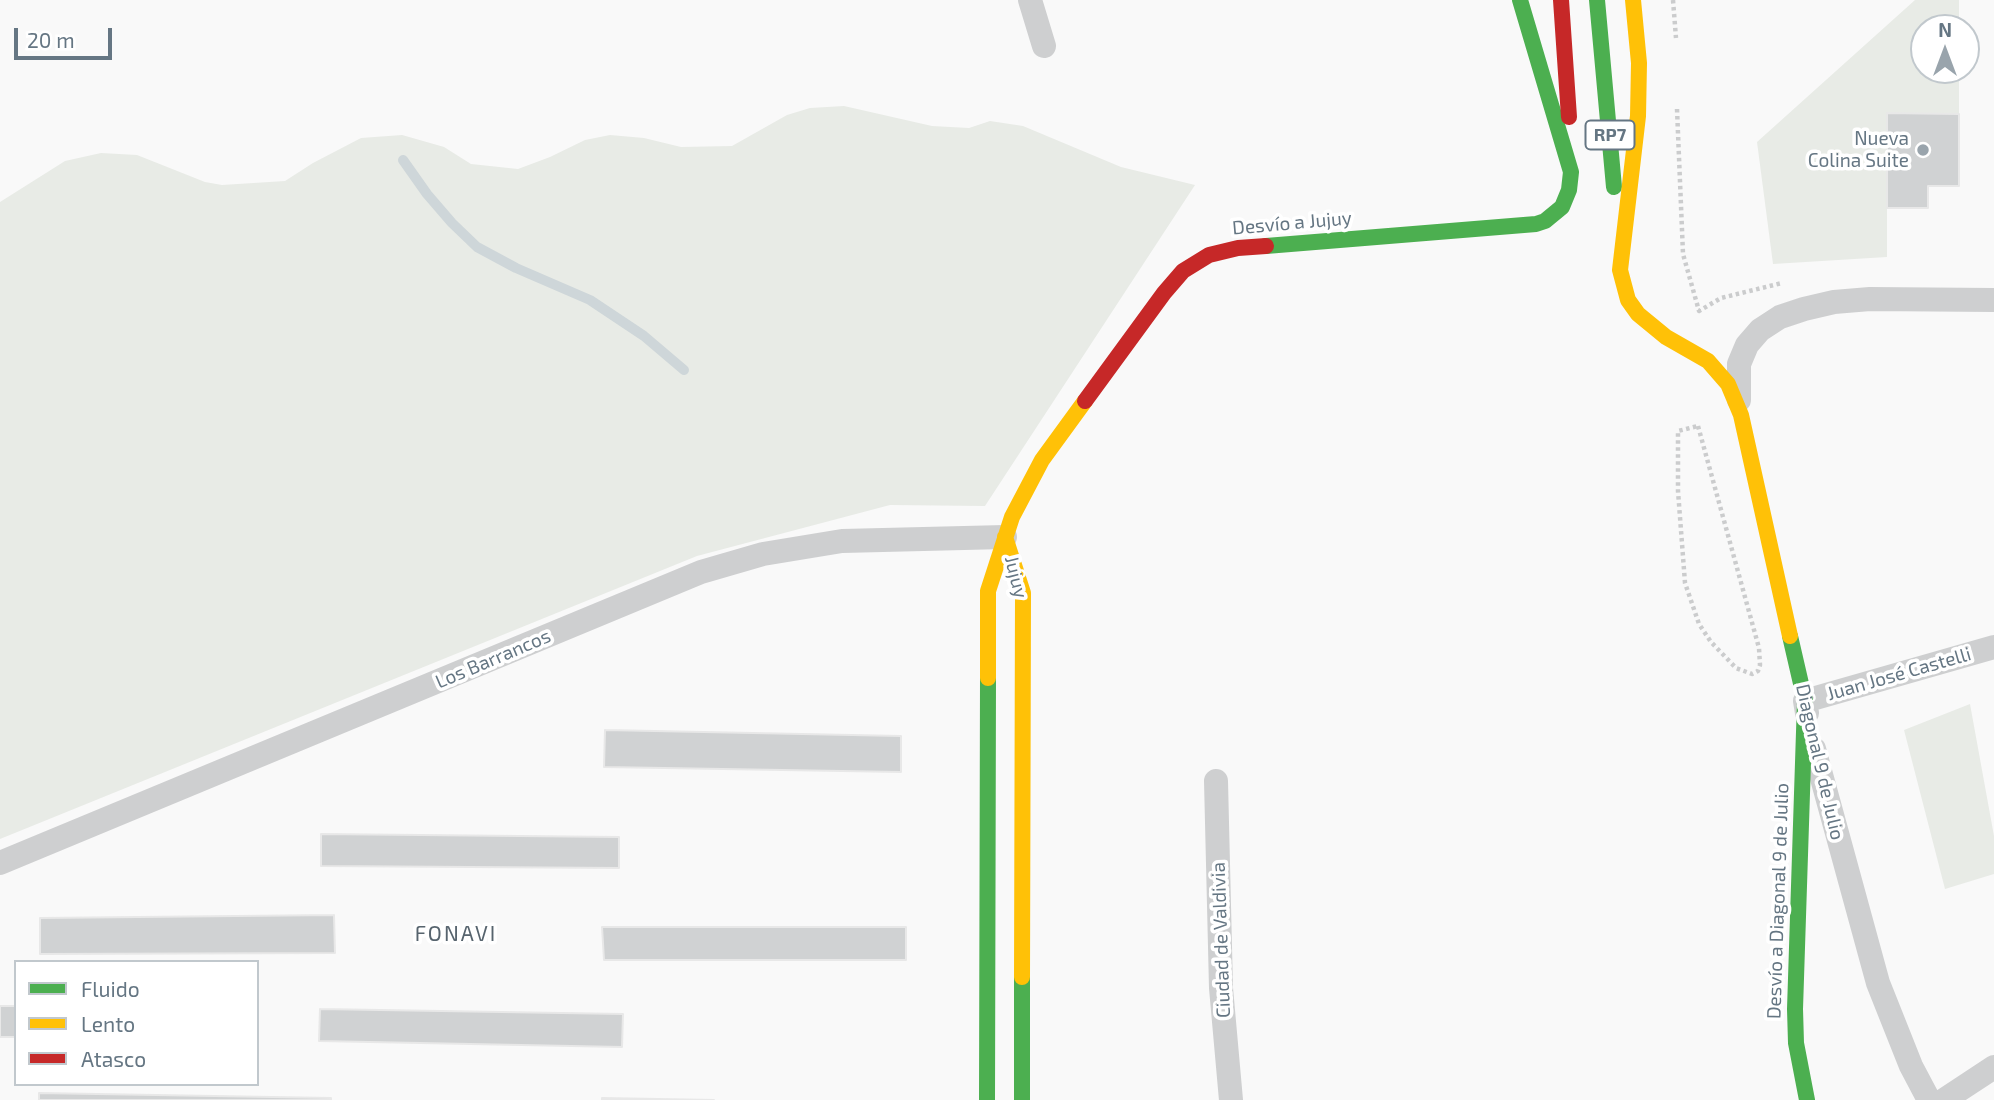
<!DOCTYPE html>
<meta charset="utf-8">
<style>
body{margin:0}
#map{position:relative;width:1994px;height:1100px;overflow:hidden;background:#f9f9f9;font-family:"Exo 2",sans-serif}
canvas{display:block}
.legend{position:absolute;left:14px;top:960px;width:245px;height:126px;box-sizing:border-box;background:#fff;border:2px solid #c1c8cd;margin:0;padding:9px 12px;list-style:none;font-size:21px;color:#657683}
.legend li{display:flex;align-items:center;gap:14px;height:35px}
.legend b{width:35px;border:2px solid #c1c8cd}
.north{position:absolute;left:1910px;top:14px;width:70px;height:70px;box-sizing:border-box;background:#fff;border:2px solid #c1c8cd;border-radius:50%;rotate:0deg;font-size:19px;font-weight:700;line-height:28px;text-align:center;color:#657683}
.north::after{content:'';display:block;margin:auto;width:24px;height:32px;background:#99a4ac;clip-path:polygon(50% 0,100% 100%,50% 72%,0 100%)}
.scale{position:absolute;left:14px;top:28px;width:98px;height:32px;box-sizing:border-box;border:4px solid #657683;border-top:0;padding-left:9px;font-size:21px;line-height:24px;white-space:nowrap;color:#657683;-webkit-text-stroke:5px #fff;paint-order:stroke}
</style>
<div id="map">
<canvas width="1994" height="1100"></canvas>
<ul class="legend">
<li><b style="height:9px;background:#4caf50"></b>Fluido</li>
<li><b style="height:9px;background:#ffc107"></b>Lento</li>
<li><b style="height:9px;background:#c62828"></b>Atasco</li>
</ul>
<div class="north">N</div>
<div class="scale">20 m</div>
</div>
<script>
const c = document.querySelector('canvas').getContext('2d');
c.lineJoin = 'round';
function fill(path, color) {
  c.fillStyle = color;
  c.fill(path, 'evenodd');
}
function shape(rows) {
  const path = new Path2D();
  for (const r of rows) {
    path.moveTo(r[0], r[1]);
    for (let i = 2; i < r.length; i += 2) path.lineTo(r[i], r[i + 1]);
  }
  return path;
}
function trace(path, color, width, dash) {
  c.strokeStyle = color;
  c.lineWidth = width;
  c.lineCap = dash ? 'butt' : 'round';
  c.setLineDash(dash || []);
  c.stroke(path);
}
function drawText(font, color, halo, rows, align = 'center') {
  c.font = font + ' "Exo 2",sans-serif';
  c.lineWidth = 7;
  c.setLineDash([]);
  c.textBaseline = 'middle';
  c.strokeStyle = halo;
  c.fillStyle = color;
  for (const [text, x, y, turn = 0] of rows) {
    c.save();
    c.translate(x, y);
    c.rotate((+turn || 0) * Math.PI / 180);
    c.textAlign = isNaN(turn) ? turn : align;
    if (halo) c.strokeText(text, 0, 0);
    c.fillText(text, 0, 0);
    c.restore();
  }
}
fill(shape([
 [1915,0,1959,0,1959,28,1924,28,1924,70,1959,70,1959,114,1887,114,1887,257,1773,264,1757,142],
 [844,106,932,126,969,128,990,121,1023,126,1121,167,1195,185,985,506,890,505,697,556,0,839,0,202,65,161,101,153,137,155,205,182,222,185,285,181,313,163,361,138,402,135,444,147,471,164,518,169,550,157,585,140,610,135,644,138,681,147,732,146,787,115,810,108],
 [1970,704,1994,836,1994,874,1945,889,1904,730]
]), '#e8ebe6');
trace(shape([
 [403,160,427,194,452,223,477,247,516,268,590,300,644,336,684,370]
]), '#ced6d9', 10);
const building = shape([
 [1887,113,1959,114,1959,186,1928,186,1928,208,1887,208,1887,113],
 [605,730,901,736,901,772,604,767,605,730],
 [321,834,619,837,619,868,321,866,321,834],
 [334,915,335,953,40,954,40,918,334,915],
 [602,927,906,927,906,960,604,960,602,927],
 [0,1006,16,1006,16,1037,0,1037,0,1006],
 [320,1009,623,1014,622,1047,319,1041,320,1009],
 [39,1093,331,1098,331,1100,39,1100,39,1093],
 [602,1098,714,1100,602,1100,602,1098]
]);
fill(building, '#d0d2d3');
trace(building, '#e8e8e8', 2);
trace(shape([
 [1673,0,1676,38],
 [1677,109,1683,254,1699,311,1721,298,1782,283],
 [1698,426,1759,648,1760,665,1758,671,1752,674,1736,668,1711,642,1699,624,1685,583,1678,491,1678,431,1698,426]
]), '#cbcccd', 4.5, [3.5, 3.5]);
trace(shape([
 [1030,0,1044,46],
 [1739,400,1739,364,1747,345,1760,330,1780,317,1804,309,1834,302,1870,299,1994,300],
 [1807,713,1805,701,1994,647],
 [1814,749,1878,983,1911,1066,1929,1100],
 [1216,781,1221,988,1231,1100],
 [0,863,701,572,763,554,842,541,1005,537],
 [1944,1100,1994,1067]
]), '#cecfd0', 24);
trace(shape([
 [1520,0,1571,172],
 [1597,0,1614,187],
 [1266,246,1536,224,1545,221,1562,207,1569,190,1571,172],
 [1790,636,1805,701,1795,1009,1796,1043,1807,1100],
 [987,1100,988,678],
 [1022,1100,1022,977]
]), '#4caf50', 16);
trace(shape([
 [1620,270,1628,300,1638,314,1666,337,1708,361,1728,384,1741,415,1790,636],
 [1620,270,1638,116,1639,63,1633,0],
 [1005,537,1023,593,1022,977],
 [988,678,988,591,1012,517,1042,460,1085,401]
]), '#ffc107', 16);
trace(shape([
 [1561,0,1569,117],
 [1085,401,1164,293,1183,271,1209,255,1238,248,1266,246]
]), '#c62828', 16);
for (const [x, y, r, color] of [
 [1923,150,7,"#99a4ac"]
]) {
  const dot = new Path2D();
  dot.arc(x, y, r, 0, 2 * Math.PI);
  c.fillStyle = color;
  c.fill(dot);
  trace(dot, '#fff', 2.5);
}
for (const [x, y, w] of [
 [1610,135,49]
]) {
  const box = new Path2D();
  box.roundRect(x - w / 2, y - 14.5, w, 29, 5);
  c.fillStyle = '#fff';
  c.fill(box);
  trace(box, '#657683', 2);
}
drawText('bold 18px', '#657683', null, [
 ["RP7",1610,135]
]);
drawText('19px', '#657683', '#fff', [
 ["Nueva",1909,139],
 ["Colina Suite",1909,161]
], 'right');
drawText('19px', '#657683', '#fff', [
 ["Desvío a Jujuy",1292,223,-5],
 ["Jujuy",1016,577,76],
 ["Los Barrancos",493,659,-23],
 ["Juan José Castelli",1899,674,-16],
 ["Diagonal 9 de Julio",1820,762,77],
 ["Desvío a Diagonal 9 de Julio",1778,901,-88],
 ["Ciudad de Valdivia",1221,940,-92]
]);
c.letterSpacing = '2px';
drawText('21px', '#57646e', '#fff', [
 ["FONAVI",456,934]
]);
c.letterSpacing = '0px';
</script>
